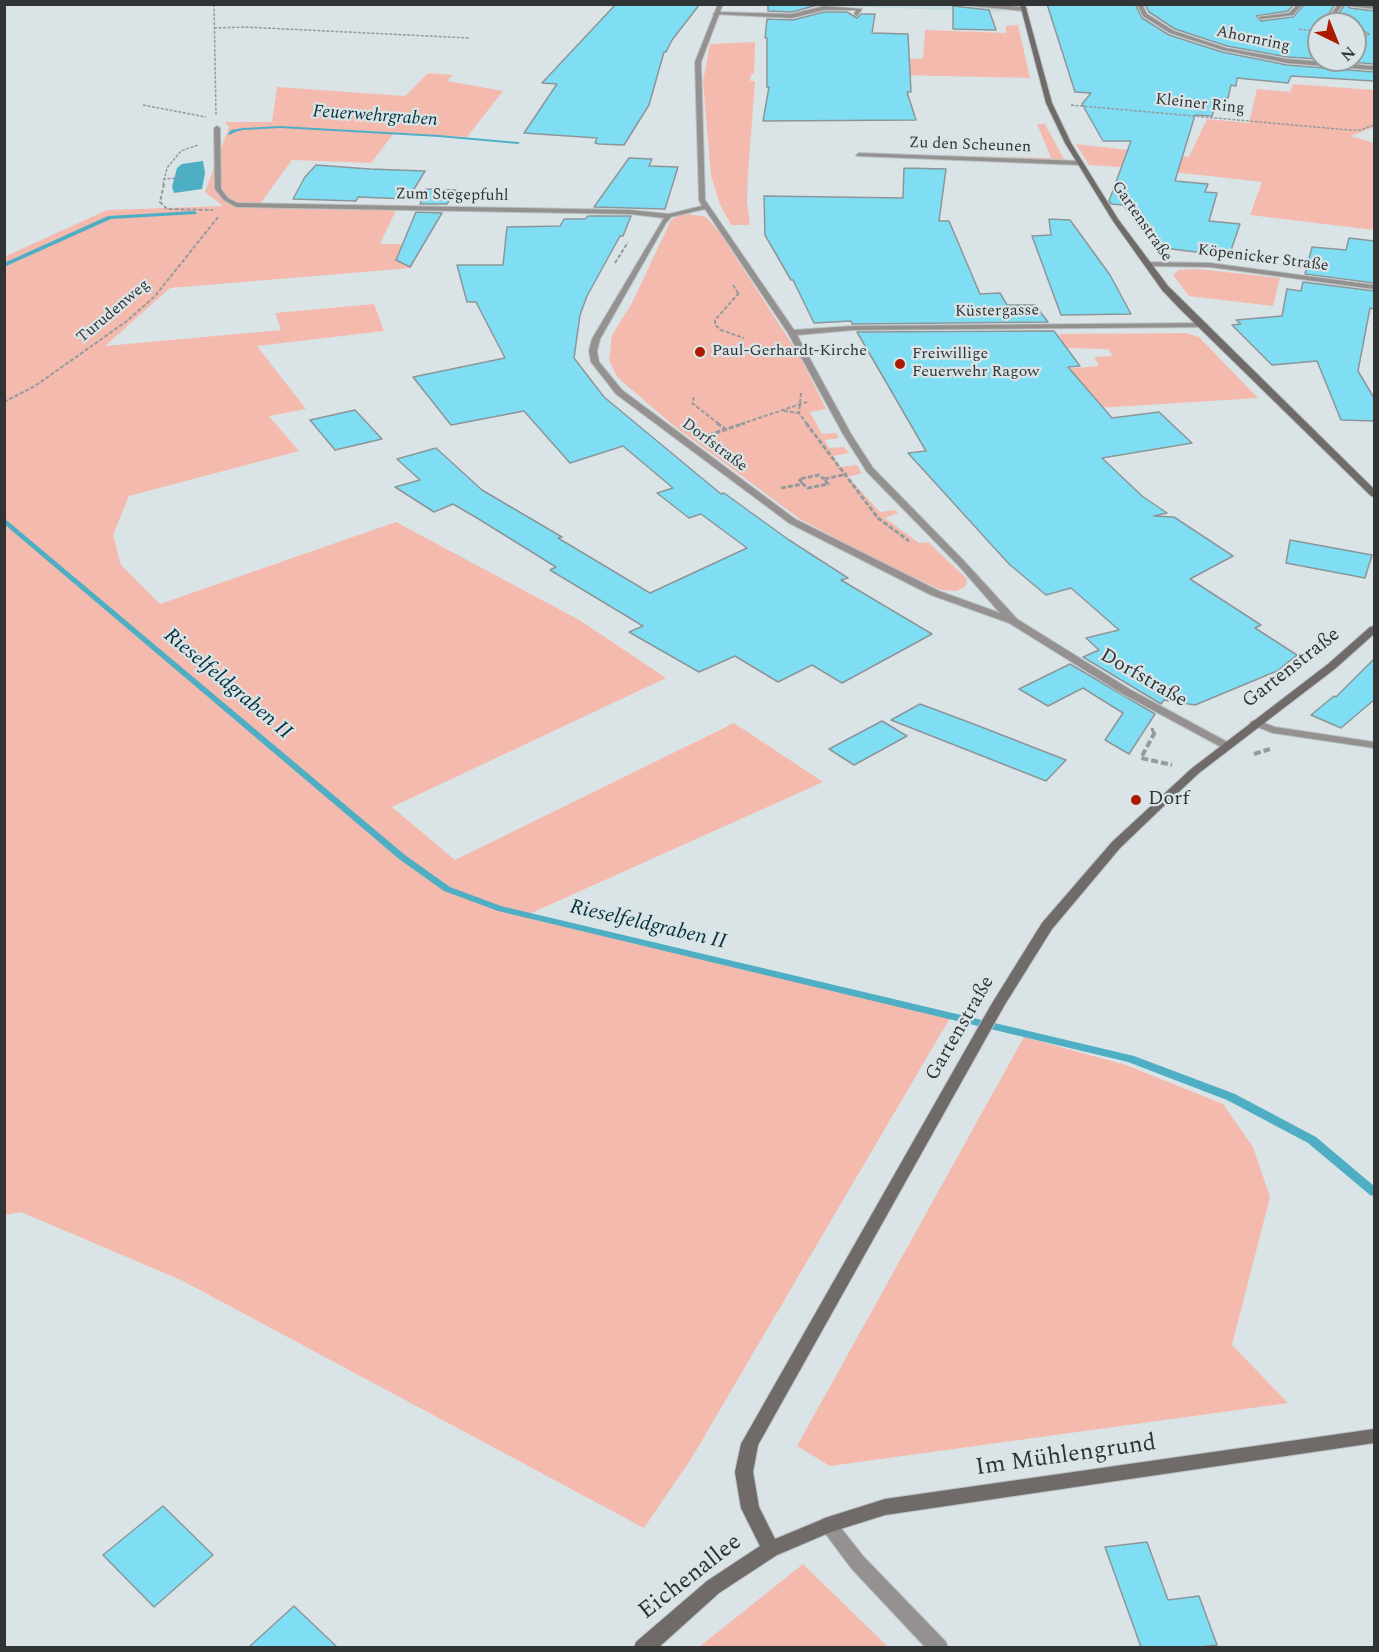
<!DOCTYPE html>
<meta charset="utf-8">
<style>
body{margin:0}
#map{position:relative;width:1379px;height:1652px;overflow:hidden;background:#dae4e7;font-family:Spectral,serif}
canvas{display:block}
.frame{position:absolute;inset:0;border:6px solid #303435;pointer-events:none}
.north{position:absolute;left:1307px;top:12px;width:60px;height:60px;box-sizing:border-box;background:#dae4e7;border:2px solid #969ea0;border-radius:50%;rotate:137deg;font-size:16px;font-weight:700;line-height:24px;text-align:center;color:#303435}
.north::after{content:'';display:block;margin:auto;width:21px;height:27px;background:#aa1b00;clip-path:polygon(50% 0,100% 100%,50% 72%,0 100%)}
</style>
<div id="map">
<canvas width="1379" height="1652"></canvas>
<div class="frame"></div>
<div class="north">N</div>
</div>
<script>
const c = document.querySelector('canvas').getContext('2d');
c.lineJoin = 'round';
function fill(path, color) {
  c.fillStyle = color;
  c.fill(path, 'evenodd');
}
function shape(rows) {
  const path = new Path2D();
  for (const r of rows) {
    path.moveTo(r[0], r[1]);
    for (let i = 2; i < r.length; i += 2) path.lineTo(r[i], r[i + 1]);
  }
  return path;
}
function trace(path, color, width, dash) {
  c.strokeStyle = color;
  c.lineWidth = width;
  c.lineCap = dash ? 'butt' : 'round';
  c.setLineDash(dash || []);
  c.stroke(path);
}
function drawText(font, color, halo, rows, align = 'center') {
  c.font = font + ' Spectral,serif';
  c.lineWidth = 4.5;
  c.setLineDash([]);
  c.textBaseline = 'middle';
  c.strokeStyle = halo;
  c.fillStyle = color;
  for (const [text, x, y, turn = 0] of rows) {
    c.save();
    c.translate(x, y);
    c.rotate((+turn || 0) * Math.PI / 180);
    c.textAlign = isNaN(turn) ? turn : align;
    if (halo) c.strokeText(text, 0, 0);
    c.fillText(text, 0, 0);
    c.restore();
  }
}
fill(shape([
 [1004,4,1004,12,807,5,808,4]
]), '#c7dbdf');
fill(shape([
 [1018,25,1030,78,896,75,896,58,923,59,925,30,1006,33,1006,26],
 [755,42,754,74,751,74,750,81,755,81,748,173,747,201,750,225,731,225,719,202,711,175,703,82,710,44],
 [428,73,453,75,447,81,503,91,467,137,394,133,371,163,292,160,260,204,397,208,380,244,421,244,411,268,170,288,105,346,281,330,275,313,374,304,384,331,257,346,306,409,269,416,299,451,129,496,113,535,121,565,160,604,396,522,581,621,666,678,392,807,455,860,734,723,823,782,527,915,950,1018,691,1459,644,1528,183,1281,21,1212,5,1215,4,257,107,210,223,206,205,192,229,127,225,122,272,122,277,87,405,96],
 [1293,84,1374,90,1374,127,1351,136,1374,143,1374,230,1250,215,1262,182,1147,169,1089,165,1076,144,1189,157,1207,119,1249,123,1257,89,1290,92],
 [1037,124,1045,124,1064,159,1056,161,888,154,1051,158],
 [689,214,706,217,720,233,801,358,826,409,810,412,822,434,836,433,839,438,825,440,829,448,844,447,849,453,833,456,840,467,857,465,862,473,848,477,880,512,895,510,898,513,885,518,919,543,928,542,967,579,966,586,957,591,941,590,878,561,800,519,674,426,617,377,609,360,612,335,632,303,671,220,680,215],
 [1198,269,1280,278,1273,306,1189,296,1173,275,1179,270],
 [1186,333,1199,337,1258,398,1016,413,1009,373,1099,366,1094,357,1113,356,1108,349,1066,348,1059,334],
 [1024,1037,1126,1065,1223,1104,1253,1147,1270,1197,1232,1345,1288,1403,830,1466,797,1446],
 [803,1564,888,1647,699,1647]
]), '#f5baae');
fill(shape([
 [203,161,205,173,202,189,174,193,172,187,177,168,182,164]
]), '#4eafc4');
fill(shape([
 [280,126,439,135,518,142,520,143,518,144,439,137,280,128,243,130,235,132,230,135,228,134,231,130,243,128,280,126],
 [194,211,197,213,196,214,111,219,4,267,4,263,108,216,194,211],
 [4,518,405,855,450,887,501,906,1134,1056,1235,1094,1316,1137,1374,1186,1374,1196,1370,1195,1308,1143,1227,1100,1128,1062,498,911,444,891,399,859,4,524,4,518]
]), '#4eafc4');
const building = shape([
 [616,4,700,4,672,40,666,52,664,52,649,105,624,145,599,144,595,143,597,138,524,133,557,84,542,83,616,4],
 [768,4,821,4,792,12,768,11,768,4],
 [1047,4,1135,4,1142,18,1169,35,1222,52,1287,65,1374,72,1374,81,1291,76,1288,83,1237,78,1236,86,1231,85,1228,98,1225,98,1221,111,1214,110,1212,116,1195,115,1175,181,1208,184,1205,192,1217,193,1209,221,1240,224,1229,256,1163,248,1123,205,1111,204,1109,201,1131,141,1103,141,1082,104,1091,93,1075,92,1047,4],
 [1145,4,1294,4,1288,11,1256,16,1261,21,1293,17,1305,4,1335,4,1327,17,1337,24,1319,24,1319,59,1287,57,1227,46,1175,29,1149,12,1145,4],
 [1345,4,1350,8,1374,11,1374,64,1327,60,1355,60,1355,34,1363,38,1369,34,1338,15,1345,4],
 [953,6,989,10,996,30,953,29,953,6],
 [824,12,847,12,857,18,861,14,875,14,872,33,908,34,911,92,907,92,916,120,763,121,769,87,767,87,767,38,765,38,767,19,793,20,824,12],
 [629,158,652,159,649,166,678,167,665,209,594,207,629,158],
 [316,165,370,169,425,171,408,199,358,197,356,201,293,199,305,177,316,165],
 [904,168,946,169,939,221,949,221,980,294,1000,293,1007,305,1035,305,1048,322,852,324,851,321,814,323,793,280,791,280,765,235,764,196,903,198,904,168],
 [426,189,456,190,447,204,420,204,426,189],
 [416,212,442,213,410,267,396,260,416,212],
 [588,216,631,216,623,236,620,236,587,296,580,315,574,358,604,397,721,494,724,493,789,540,848,578,841,580,932,634,842,683,812,665,778,682,735,656,699,672,629,632,643,626,550,570,556,567,477,518,453,504,434,512,395,487,420,480,397,459,436,448,482,490,562,537,558,538,650,593,747,548,701,514,689,518,657,493,673,488,623,446,570,463,524,411,451,425,413,377,505,358,476,302,467,302,457,265,503,265,507,227,560,226,564,219,585,219,588,216],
 [1049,219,1070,220,1110,275,1131,314,1061,315,1032,236,1051,235,1049,219],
 [1349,238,1374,241,1374,283,1305,274,1312,247,1346,250,1349,238],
 [1303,282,1374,291,1374,309,1370,308,1358,371,1374,398,1374,421,1341,420,1317,361,1272,365,1232,325,1241,324,1236,320,1282,316,1287,289,1301,291,1303,282],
 [1054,331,1080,366,1068,367,1112,418,1159,412,1192,443,1102,458,1142,496,1167,513,1154,516,1174,517,1233,556,1190,579,1261,625,1255,628,1297,655,1277,671,1195,705,1164,700,1161,704,1083,657,1099,650,1086,638,1119,630,1071,588,1046,595,1009,564,908,453,926,451,857,332,1054,331],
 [355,410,382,439,335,450,310,420,355,410],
 [1290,540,1372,555,1365,578,1286,563,1290,540],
 [1374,659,1374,700,1341,728,1311,715,1334,696,1336,697,1374,659],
 [1070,664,1155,714,1129,754,1105,740,1123,713,1083,688,1048,706,1019,689,1070,664],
 [920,704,971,723,1066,760,1046,781,891,720,920,704],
 [882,721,907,736,854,765,829,749,882,721],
 [163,1506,213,1555,154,1607,103,1555,163,1506],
 [1147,1542,1168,1600,1199,1596,1217,1645,1199,1647,1141,1647,1105,1547,1147,1542],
 [294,1606,337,1647,249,1647,294,1606]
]);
fill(building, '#7fdef4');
trace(building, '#8c9699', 1.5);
const lane = shape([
 [983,4,1024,7,1027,9,1024,11,952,4,983,4],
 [824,6,862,9,857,16,854,14,856,10,824,10,792,18,713,14,716,12,792,14,824,6]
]);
const street = shape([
 [718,4,723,4,701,62,705,200,794,330,853,326,1204,323,1208,325,1204,327,853,330,797,335,851,434,873,468,965,562,1017,619,1131,690,1231,744,1233,746,1231,748,1223,748,1123,694,1009,623,931,595,789,523,616,394,591,362,589,351,592,339,664,218,630,214,236,207,224,200,215,189,214,128,217,126,220,128,221,189,228,198,237,203,630,210,669,214,702,206,699,200,695,62,718,4],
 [705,209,788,333,843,434,867,472,959,566,1000,613,939,591,795,519,622,390,599,362,597,351,600,339,666,223,671,217,705,209],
 [1137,4,1142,4,1147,14,1174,31,1226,48,1287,59,1374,66,1374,70,1287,63,1223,50,1170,33,1143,16,1137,4],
 [1298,4,1303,4,1293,15,1261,19,1258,17,1289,13,1298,4],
 [1338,4,1343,4,1335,16,1348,24,1341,24,1329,17,1338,4],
 [1348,4,1374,6,1374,9,1350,6,1348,4],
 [1355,27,1366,33,1367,34,1364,36,1355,31,1355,27],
 [859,153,1080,161,1083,163,1080,165,857,156,856,155,859,153],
 [1145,262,1210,263,1374,285,1374,289,1210,267,1148,266,1144,264,1145,262],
 [1256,720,1275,727,1374,742,1374,748,1273,733,1252,725,1250,723,1252,721,1256,720],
 [828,1517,834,1519,863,1556,946,1642,948,1648,926,1648,851,1568,819,1525,822,1519,828,1517]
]);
const secondary = shape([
 [1020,4,1025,4,1052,103,1071,143,1118,219,1168,286,1374,489,1374,497,1371,496,1179,308,1162,290,1113,221,1065,143,1046,103,1020,4],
 [1374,626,1374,634,1336,668,1199,773,1167,803,1120,848,1052,929,1004,1006,758,1445,753,1472,759,1507,775,1539,828,1517,885,1499,1374,1429,1374,1443,885,1515,831,1532,777,1555,719,1593,658,1648,634,1648,636,1642,707,1581,760,1546,741,1508,735,1472,741,1444,991,1005,1042,923,1112,842,1191,769,1328,664,1370,627,1374,626]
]);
trace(lane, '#b8c1c3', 2);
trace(street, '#b8c1c3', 2);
trace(secondary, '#b8c1c3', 2);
trace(shape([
 [214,4,216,115],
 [214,28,245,27,469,38],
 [1299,29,1319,32],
 [143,105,206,117],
 [1071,105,1349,130,1360,130,1374,125],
 [163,179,179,178],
 [163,185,167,168,181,151,198,145]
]), '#949b9d', 1.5, [3, 1.5]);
trace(shape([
 [164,184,160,202,167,209,213,210],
 [615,263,628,242],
 [733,285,738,293],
 [739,293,715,320,715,325,721,330,744,338],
 [801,393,799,413,807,424],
 [694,397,692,403,719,424],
 [4,402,35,386,127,321,155,296,219,216],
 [784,411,798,413],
 [741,424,807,402]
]), '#949b9d', 2, [4, 2]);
trace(shape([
 [717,423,725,429],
 [806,423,878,518,909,541],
 [709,435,745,423],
 [802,483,799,479,819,475,824,479],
 [781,488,803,484,808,488,828,484,824,479,847,474],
 [1152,728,1154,734]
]), '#949b9d', 3, [5, 2]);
trace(shape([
 [1155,732,1141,758,1172,765],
 [1254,754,1270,749]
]), '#949b9d', 4, [7, 3]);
fill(lane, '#959190');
fill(street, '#959190');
fill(secondary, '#706a69');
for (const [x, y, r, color] of [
 [700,352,6,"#aa1b00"],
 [900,364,6,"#aa1b00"],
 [1136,800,6,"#aa1b00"]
]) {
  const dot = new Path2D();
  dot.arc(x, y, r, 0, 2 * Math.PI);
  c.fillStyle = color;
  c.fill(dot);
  trace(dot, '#dae4e7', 2);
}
drawText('16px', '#303435', '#dae4e7', [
 ["Ahornring",1253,40,12],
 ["Kleiner Ring",1200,105,6],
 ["Zu den Scheunen",970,146,2],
 ["Zum Stegepfuhl",452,196,1],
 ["Gartenstraße",1141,222,55],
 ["Köpenicker Straße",1263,259,7],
 ["Turudenweg",114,312,-40],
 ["Küstergasse",997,312,-1],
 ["Dorfstraße",714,446,37]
]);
drawText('16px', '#303435', '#dae4e7', [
 ["Paul-Gerhardt-Kirche",712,352],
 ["Freiwillige",912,355],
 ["Feuerwehr Ragow",912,373]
], 'left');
drawText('italic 18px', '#02323b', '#dae4e7', [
 ["Feuerwehrgraben",375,117,4]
]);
drawText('20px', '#303435', '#dae4e7', [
 ["Gartenstraße",1292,669,-38],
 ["Dorfstraße",1143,679,30],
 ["Gartenstraße",961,1029,-60]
]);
drawText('20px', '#303435', '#dae4e7', [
 ["Dorf",1148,800]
], 'left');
drawText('italic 21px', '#02323b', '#dae4e7', [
 ["Rieselfeldgraben II",227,685,40],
 ["Rieselfeldgraben II",648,926,13]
]);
drawText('24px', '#303435', '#dae4e7', [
 ["Im Mühlengrund",1066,1457,-8],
 ["Eichenallee",691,1578,-38]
]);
</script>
